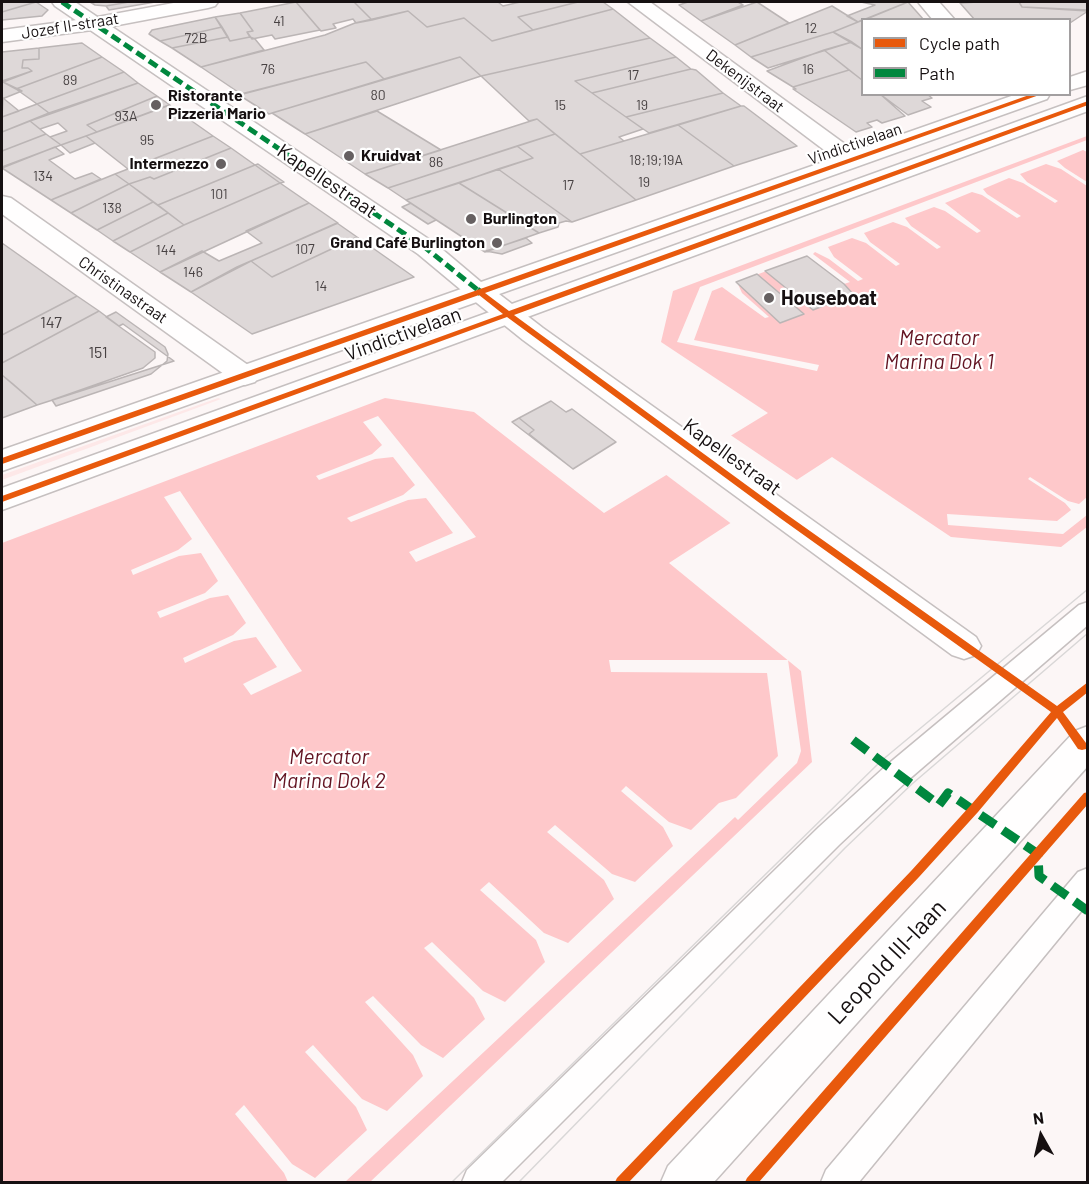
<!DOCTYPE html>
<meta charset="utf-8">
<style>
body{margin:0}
#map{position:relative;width:1089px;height:1184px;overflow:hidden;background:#fcf6f6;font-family:Barlow,sans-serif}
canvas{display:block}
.frame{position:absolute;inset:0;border:3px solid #161011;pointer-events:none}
.legend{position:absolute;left:861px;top:18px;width:210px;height:78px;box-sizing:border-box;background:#fff;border:2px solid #a29fa0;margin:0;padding:8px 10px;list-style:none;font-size:18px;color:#161011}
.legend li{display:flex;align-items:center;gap:12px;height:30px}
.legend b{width:30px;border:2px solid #a29fa0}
.north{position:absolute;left:1011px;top:1106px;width:60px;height:60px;-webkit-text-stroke:4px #fff;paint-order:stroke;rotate:352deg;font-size:16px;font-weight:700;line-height:24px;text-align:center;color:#161011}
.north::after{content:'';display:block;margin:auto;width:21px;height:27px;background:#161011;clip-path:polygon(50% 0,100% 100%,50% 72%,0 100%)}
</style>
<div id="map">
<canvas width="1089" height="1184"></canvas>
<div class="frame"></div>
<ul class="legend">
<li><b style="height:8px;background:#e8590c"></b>Cycle path</li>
<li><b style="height:8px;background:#00873e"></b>Path</li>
</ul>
<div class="north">N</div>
</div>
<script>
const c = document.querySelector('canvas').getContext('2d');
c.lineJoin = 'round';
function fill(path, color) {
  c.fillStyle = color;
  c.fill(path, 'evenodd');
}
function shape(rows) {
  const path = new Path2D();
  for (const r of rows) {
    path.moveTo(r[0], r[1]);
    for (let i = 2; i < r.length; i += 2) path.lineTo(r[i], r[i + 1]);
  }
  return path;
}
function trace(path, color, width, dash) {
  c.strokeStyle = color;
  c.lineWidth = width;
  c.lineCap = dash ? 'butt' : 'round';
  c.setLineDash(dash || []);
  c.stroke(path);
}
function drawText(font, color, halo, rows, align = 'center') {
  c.font = font + ' Barlow,sans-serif';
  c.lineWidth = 4.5;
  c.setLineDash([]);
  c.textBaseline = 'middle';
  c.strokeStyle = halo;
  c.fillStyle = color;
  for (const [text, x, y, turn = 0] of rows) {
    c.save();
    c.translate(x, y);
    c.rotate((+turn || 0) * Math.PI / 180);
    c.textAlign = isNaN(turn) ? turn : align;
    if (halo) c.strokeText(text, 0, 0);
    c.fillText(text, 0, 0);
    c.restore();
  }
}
fill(shape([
 [218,398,221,399,2,480,2,475]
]), '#fde8e8');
fill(shape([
 [1087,136,1087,527,1061,547,951,537,832,457,669,563,801,671,812,762,370,1182,2,1182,2,543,385,398,474,412,604,513,768,413,661,342,673,291]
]), '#fec8ca');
fill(shape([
 [1087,140,1087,152,1083,150,1057,161,1065,168,1087,182,1087,186,1061,169,1046,164,1020,174,1027,182,1058,201,1055,203,1023,183,1009,178,983,189,987,194,1021,216,1017,218,982,195,972,192,945,203,981,231,977,233,945,211,934,207,905,218,911,226,941,247,937,249,907,227,893,222,864,233,870,242,900,264,896,266,866,243,852,238,828,247,834,257,863,279,858,281,829,259,815,252,813,254,850,282,844,284,807,256,737,282,742,293,769,317,765,318,722,287,712,291,694,340,819,365,817,371,677,342,700,287],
 [378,416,476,537,416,562,409,552,453,533,426,498,408,500,351,522,347,518,403,495,415,485,393,457,375,459,319,480,316,476,372,454,382,445,363,422],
 [729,434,800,482,733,525,665,474],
 [1030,477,1068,501,1079,504,1087,497,1087,515,1063,534,948,525,947,514,1057,521,1071,510,1065,503,1028,479],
 [180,491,292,657,302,671,251,695,243,684,277,667,256,637,234,641,185,663,183,658,233,635,246,623,228,595,210,598,160,618,157,612,205,593,218,581,201,553,179,556,133,575,131,570,178,550,192,539,164,497],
 [609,660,788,660,801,751,797,763,738,820,735,817,345,1182,288,1182,284,1173,235,1114,244,1105,292,1164,315,1178,367,1130,356,1107,305,1052,313,1045,362,1099,387,1111,423,1076,413,1055,365,1002,373,996,421,1045,443,1058,485,1019,474,998,424,948,432,942,483,991,505,1002,545,962,536,940,480,890,489,882,544,933,568,943,614,899,604,880,547,832,555,825,612,874,635,882,673,846,663,827,621,791,626,786,669,822,691,830,719,803,736,798,778,756,767,673,611,672]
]), '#fcf6f6');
const building = shape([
 [2,2,36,2,2,12,2,2],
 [36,2,48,10,42,16,2,20,2,12,36,2],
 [90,2,129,2,106,6,95,5,90,2],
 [129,2,155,2,109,10,106,6,129,2],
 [296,2,320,30,275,39,272,35,252,39,247,32,253,31,240,13,296,2],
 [296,2,354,2,372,20,356,23,353,19,333,24,336,28,321,31,296,2],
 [354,2,498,2,503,6,520,2,578,2,518,17,533,30,492,41,464,18,427,27,408,11,372,20,354,2],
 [578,2,603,2,613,9,533,30,518,17,578,2],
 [688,2,738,2,743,5,701,21,679,5,688,2],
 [757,2,789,23,735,45,701,21,757,2],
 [861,2,908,2,858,22,847,16,875,5,861,2],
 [908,2,924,20,864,20,908,2],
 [978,2,1019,2,1022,7,1088,11,1070,23,1070,20,975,20,960,3,978,2],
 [1019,2,1088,2,1088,10,1022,7,1019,2],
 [832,6,858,22,833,32,751,57,735,45,832,6],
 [613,9,650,38,481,76,460,57,384,79,366,62,241,94,201,67,325,35,355,23,408,11,427,27,464,18,492,41,613,9],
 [240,13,253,31,247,32,250,37,230,41,215,17,240,13],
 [215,17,222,27,160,41,149,34,152,30,215,17],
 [862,20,862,49,833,32,858,22,862,20],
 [222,27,228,37,172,48,160,41,222,27],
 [833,32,852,42,768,68,751,57,833,32],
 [228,37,230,41,250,37,255,39,264,50,201,67,172,48,228,37],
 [650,38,676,57,575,81,643,129,619,137,624,141,580,154,537,119,529,121,481,76,650,38],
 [852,42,862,49,862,80,824,50,852,42],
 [82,43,102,57,16,89,3,82,32,71,28,68,22,68,23,60,39,59,39,48,82,43],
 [39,48,39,59,23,60,22,68,28,68,32,71,2,81,2,52,39,48],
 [824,50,849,70,793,87,767,71,824,50],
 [102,57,124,72,37,104,16,89,102,57],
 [460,57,481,76,305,134,272,113,460,57],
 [676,57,691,69,592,93,575,81,676,57],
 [366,62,384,79,269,114,239,95,366,62],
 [691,69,696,70,723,93,626,117,592,93,691,69],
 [849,70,862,80,862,94,880,94,905,116,882,123,877,120,867,123,872,127,856,132,793,89,796,89,793,87,849,70],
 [124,72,138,83,49,113,37,104,124,72],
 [2,82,3,82,22,91,2,99,2,82],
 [138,83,157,96,87,125,97,132,61,145,50,137,67,131,58,123,40,129,30,121,138,83],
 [723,93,741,106,649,133,626,117,723,93],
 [880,94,927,94,932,98,922,101,931,107,908,115,880,94],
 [157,96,170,105,97,132,87,125,157,96],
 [3,98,19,111,2,117,3,98],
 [37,104,49,113,2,132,2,117,37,104],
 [169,105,213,136,128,169,86,136,169,105],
 [741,106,744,106,797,146,734,166,678,125,741,106],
 [377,111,441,150,365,174,305,134,377,111],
 [537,119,555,134,388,188,365,174,537,119],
 [30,121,46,134,2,151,2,132,30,121],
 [678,125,734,166,636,200,580,154,678,125],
 [46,134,61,145,2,167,2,151,46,134],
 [555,134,580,154,636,200,572,222,498,169,533,158,517,146,555,134],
 [86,136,95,143,70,153,61,145,86,136],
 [213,136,231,148,154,179,150,177,129,184,115,174,213,136],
 [517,146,533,158,406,200,388,188,517,146],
 [55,147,64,154,49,160,75,179,92,173,101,179,51,200,2,168,55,147],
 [231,148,255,165,158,205,129,184,150,177,154,179,231,148],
 [258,164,284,182,280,183,255,165,258,164],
 [255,165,280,183,184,225,158,205,255,165],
 [498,169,572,222,566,221,559,223,558,227,539,233,459,183,498,169],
 [115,174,129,184,71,213,51,200,115,174],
 [280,183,309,203,160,272,130,252,184,225,280,183],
 [459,183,539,233,485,252,406,200,459,183],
 [129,184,153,202,97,230,71,213,129,184],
 [153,202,168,213,113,241,97,230,153,202],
 [309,203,338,223,237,267,191,292,160,272,202,251,219,261,262,243,246,231,309,203],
 [411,203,436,220,428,224,402,207,411,203],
 [168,213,184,225,130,252,113,241,168,213],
 [337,223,357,237,272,277,251,261,337,223],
 [357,237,414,277,252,334,191,292,251,261,272,277,357,237],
 [526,238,532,243,502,254,486,251,526,238],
 [2,243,77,296,2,335,2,243],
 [807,256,844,284,853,294,813,310,765,271,807,256],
 [757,274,804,314,780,323,736,282,757,274],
 [77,296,99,311,2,363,2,335,77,296],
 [99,311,119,326,123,324,174,361,37,405,2,375,2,363,99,311],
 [116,312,165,347,168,354,167,361,151,374,56,406,52,400,143,368,155,358,155,352,106,317,116,312],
 [2,375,13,384,37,405,2,418,2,375],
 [551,401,566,412,572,409,616,442,573,469,529,434,534,430,519,418,551,401],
 [519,418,534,430,529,434,573,469,512,422,519,418]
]);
fill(building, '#ded8d8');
trace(building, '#bbb5b5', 1.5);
const service = shape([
 [1088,602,1088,625,907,781,839,845,502,1182,462,1182,467,1170,819,827,887,765,1079,605,1088,602],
 [1088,868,1088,903,859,1182,821,1182,826,1170,1078,872,1088,868]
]);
const pedestrian = shape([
 [52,2,75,2,436,244,494,293,490,299,481,301,472,299,418,254,55,6,52,2]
]);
const minor = shape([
 [179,2,218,2,215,6,208,8,92,30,2,42,2,30,92,18,179,2],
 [628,2,650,2,860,155,864,160,860,165,852,167,844,165,628,2],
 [918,2,939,2,955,20,933,20,918,2],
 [2,196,11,198,255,370,259,376,255,382,245,385,235,382,2,214,2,196],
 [481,285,490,287,543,328,976,637,981,646,976,655,964,659,952,655,523,340,472,299,468,293,472,287,481,285],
 [1088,726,1088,766,714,1182,661,1182,668,1166,1075,731,1088,726]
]);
const tertiary = shape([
 [1088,71,1088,85,1070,90,1070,77,1088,71],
 [1017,94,1050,94,1047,99,2,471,2,450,1017,94],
 [1088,96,1088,111,2,510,2,488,1088,96]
]);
trace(service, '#c6c0c0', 3);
trace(pedestrian, '#c6c0c0', 3);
trace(minor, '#c6c0c0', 3);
trace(tertiary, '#c6c0c0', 3);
fill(service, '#fffefe');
fill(pedestrian, '#fffefe');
fill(minor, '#fffefe');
fill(tertiary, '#fffefe');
trace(shape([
 [452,1182,881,761,1088,589],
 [519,1182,845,848,912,784,1088,633]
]), '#d9d7d7', 1.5);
trace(shape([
 [62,2,427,249,479,291]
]), '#00873e', 5, [10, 5]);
trace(shape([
 [477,290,481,293]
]), '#00873e', 7, [14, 7]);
trace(shape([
 [853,740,939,805,948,793,1038,854,1039,876,1088,911]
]), '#00873e', 9, [18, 9]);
fill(shape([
 [1032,94,1042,94,485,293,509,311,1088,101,1088,105,514,315,786,514,1057,706,1088,682,1088,692,1063,712,1086,743,1087,746,1086,749,1082,750,1078,749,1057,718,978,812,919,877,629,1182,615,1182,617,1178,911,871,970,806,1051,712,780,518,507,317,2,502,2,496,503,314,479,295,5,463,2,464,2,458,1032,94],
 [1088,792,1088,804,759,1182,745,1182,747,1178,1084,793,1088,792]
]), '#e8590c');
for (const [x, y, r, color] of [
 [156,105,6,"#666061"],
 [349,156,6,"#666061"],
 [221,164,6,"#666061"],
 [471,219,6,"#666061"],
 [497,243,6,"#666061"],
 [769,298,6,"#666061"]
]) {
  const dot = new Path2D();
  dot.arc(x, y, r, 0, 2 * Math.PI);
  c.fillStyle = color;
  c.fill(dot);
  trace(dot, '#fff', 2);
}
drawText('14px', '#484243', null, [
 ["41",279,21],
 ["12",811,28],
 ["72B",196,38],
 ["76",268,69],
 ["16",808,69],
 ["17",633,75],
 ["89",70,80],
 ["80",378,95],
 ["15",560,105],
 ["19",642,105],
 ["93A",126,116],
 ["95",147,140],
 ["18;19;19A",656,160],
 ["86",436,162],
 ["134",43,176],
 ["19",644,182],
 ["17",568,185],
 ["101",219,194],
 ["138",112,208],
 ["107",305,249],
 ["144",166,250],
 ["146",193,272],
 ["14",321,286]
]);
drawText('16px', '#161011', '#fff', [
 ["Jozef II-straat",70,26,-9],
 ["Dekenijstraat",745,81,37],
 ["Vindictivelaan",855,144,-19],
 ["Christinastraat",123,290,35]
]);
drawText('bold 16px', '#161011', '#fff', [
 ["Ristorante",168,96],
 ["Pizzeria Mario",168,114],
 ["Kruidvat",361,156],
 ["Intermezzo",209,164,"right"],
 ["Burlington",483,219],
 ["Grand Café Burlington",485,243,"right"]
], 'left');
drawText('16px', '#484243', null, [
 ["147",51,323],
 ["151",98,353]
]);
drawText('20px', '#161011', '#fff', [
 ["Kapellestraat",327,181,34],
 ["Vindictivelaan",403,334,-20],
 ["Kapellestraat",732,457,36]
]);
drawText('bold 20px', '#161011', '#fff', [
 ["Houseboat",781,298]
], 'left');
drawText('italic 21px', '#621321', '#fff', [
 ["Mercator",939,338],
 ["Marina Dok 1",939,362],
 ["Mercator",329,757],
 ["Marina Dok 2",329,781]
]);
drawText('24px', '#161011', '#fff', [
 ["Leopold III-laan",887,962,-47]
]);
</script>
